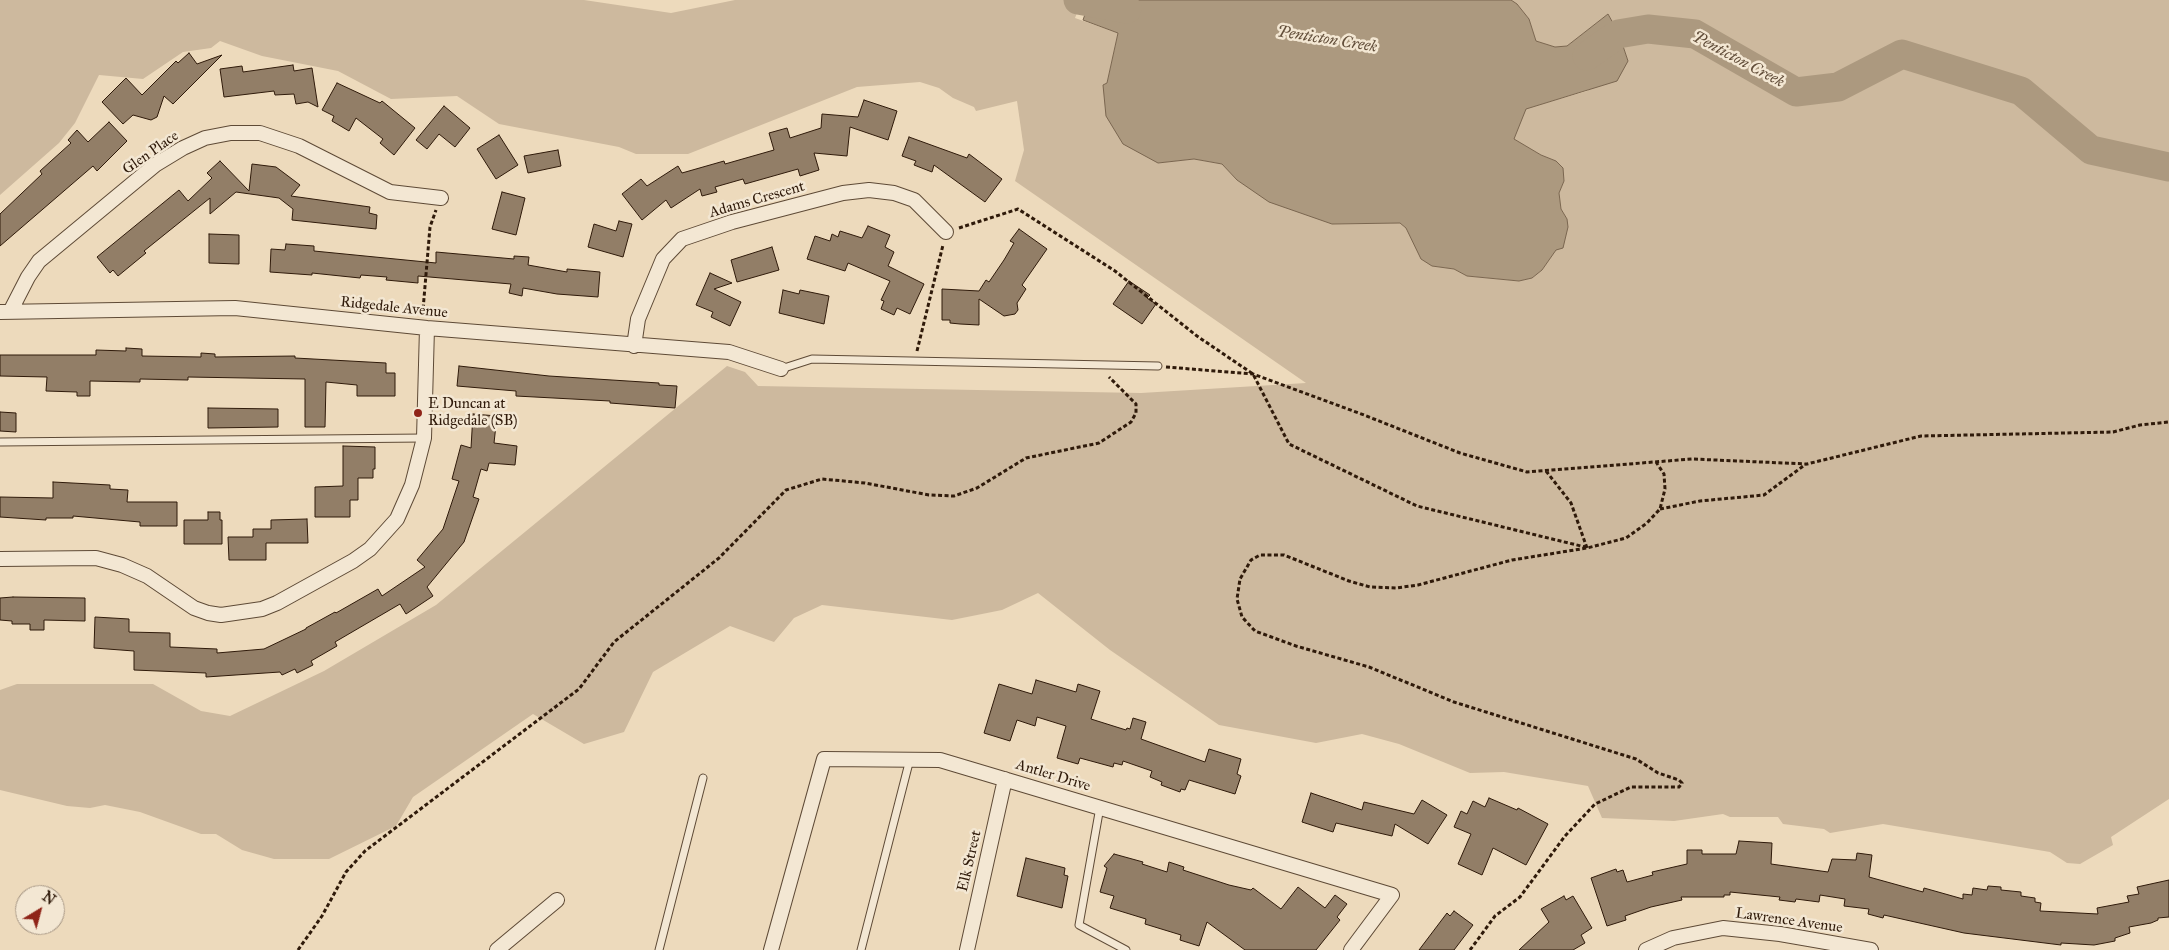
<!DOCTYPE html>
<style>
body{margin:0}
#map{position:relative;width:2169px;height:950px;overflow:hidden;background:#eddabc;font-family:"IM FELL Great Primer",serif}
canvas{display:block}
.north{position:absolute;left:15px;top:885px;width:50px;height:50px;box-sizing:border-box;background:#f3e7d3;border:1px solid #a59583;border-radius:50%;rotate:37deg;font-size:14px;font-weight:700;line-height:20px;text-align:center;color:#2f1a0a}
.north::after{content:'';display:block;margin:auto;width:18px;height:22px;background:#8f2418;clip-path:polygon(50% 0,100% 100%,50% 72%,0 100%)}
</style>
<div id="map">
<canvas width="2169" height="950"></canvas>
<div class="north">N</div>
</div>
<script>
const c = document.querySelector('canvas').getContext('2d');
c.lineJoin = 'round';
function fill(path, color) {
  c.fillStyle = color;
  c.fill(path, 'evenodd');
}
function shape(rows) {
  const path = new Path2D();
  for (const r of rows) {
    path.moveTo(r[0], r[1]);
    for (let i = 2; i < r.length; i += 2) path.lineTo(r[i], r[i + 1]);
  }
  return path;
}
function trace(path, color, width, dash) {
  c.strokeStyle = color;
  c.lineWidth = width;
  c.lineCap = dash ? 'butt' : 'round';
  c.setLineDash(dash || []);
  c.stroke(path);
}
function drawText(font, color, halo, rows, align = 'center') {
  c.font = font + ' "IM FELL Great Primer",serif';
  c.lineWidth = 5;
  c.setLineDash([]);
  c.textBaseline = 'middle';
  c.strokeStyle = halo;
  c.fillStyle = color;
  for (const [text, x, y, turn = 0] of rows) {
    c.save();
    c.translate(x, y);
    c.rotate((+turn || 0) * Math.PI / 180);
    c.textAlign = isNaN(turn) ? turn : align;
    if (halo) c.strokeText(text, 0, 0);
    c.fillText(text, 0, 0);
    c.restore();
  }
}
fill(shape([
 [0,0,584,0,671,13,735,0,1082,0,1075,18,1118,33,1107,83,1158,163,1194,159,1222,164,1237,180,1332,224,1400,223,1406,228,1432,266,1454,269,1467,276,1519,281,1532,278,1542,270,1556,249,1567,219,1561,209,1559,193,1564,181,1556,161,1541,155,1513,139,1525,109,1587,91,1628,61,1619,34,1608,14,1567,46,1555,47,1536,41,1529,19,1517,4,1511,0,2169,0,2169,799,2111,837,2113,845,2080,864,2067,863,2050,852,1883,824,1830,833,1824,829,1783,824,1778,817,1730,817,1723,814,1674,821,1602,818,1588,786,1504,772,1470,773,1399,744,1362,734,1316,743,1219,725,1110,650,1038,593,1002,610,952,620,822,605,794,618,774,642,730,626,653,672,624,732,584,744,533,714,413,797,396,826,329,859,274,859,242,850,216,834,201,834,140,812,105,805,90,808,67,806,0,790,0,690,17,684,153,684,201,711,230,716,324,671,436,605,727,366,745,372,758,386,1141,393,1306,383,1015,181,1024,150,1017,101,976,111,974,107,953,98,939,88,920,82,857,87,688,154,636,154,619,147,499,124,457,96,391,99,338,71,262,56,220,41,211,48,183,52,143,79,99,75,75,123,59,143,0,195]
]), '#cdb99e');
const water = shape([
 [1090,0,1511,0,1517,4,1529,19,1536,41,1555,47,1567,46,1608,14,1619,34,1628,61,1617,81,1526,109,1514,139,1541,155,1556,161,1563,168,1564,181,1559,193,1561,209,1567,219,1568,227,1563,248,1556,250,1542,270,1532,278,1519,281,1467,276,1454,269,1432,266,1421,259,1406,228,1400,223,1332,224,1269,202,1237,180,1222,164,1194,159,1158,163,1123,144,1106,116,1103,85,1107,83,1118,33,1083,20,1090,0]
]);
fill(water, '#ac997f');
trace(water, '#7a6650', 1);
trace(shape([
 [1078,0,1127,9],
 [1587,56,1618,34,1648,29,1695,34,1796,92,1838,87,1902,54,2021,91,2091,150,2169,167]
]), '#ac997f', 29);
const building = shape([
 [189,53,197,64,222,55,173,104,164,96,157,117,151,120,133,115,123,124,102,102,126,78,142,95,176,61,178,63,189,53],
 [293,65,294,71,312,68,318,107,308,102,296,104,294,94,275,95,274,91,224,97,220,69,242,66,243,72,293,65],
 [337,83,380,103,382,101,415,128,394,155,380,143,383,139,356,118,349,131,332,121,334,116,322,110,337,83],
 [864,100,897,111,888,140,850,127,847,156,814,153,819,170,800,176,798,169,745,184,743,179,715,187,717,192,702,196,700,189,671,208,666,200,642,220,622,194,641,179,647,186,678,166,682,173,724,161,725,164,774,150,769,133,787,128,790,138,821,128,822,114,858,117,864,100],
 [444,106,470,128,455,147,439,134,427,149,416,140,444,106],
 [109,122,127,141,97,171,93,166,0,246,0,214,42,174,40,171,71,143,68,140,77,130,88,142,109,122],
 [499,135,518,165,496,179,477,149,499,135],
 [909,137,967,158,969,154,1002,179,985,202,934,165,932,172,914,165,916,161,902,156,909,137],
 [558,150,561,166,528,173,524,156,558,150],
 [220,161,249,191,252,164,276,167,300,185,291,196,370,207,369,213,377,215,376,229,292,220,293,209,279,198,236,192,210,214,210,198,144,251,146,253,118,276,113,270,110,273,97,257,179,190,188,201,212,178,207,173,220,161],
 [502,192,525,198,516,235,492,229,502,192],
 [619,221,632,224,623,257,588,247,594,224,616,231,619,221],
 [868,226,890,235,885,247,894,252,888,266,924,284,910,314,897,308,894,315,881,309,884,301,881,300,890,281,848,263,845,271,807,259,815,236,830,241,832,234,838,237,840,231,862,238,868,226],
 [1019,229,1047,249,1022,285,1026,289,1017,303,1018,310,1015,314,1004,316,979,299,979,325,960,324,950,323,950,320,942,320,942,289,979,291,986,280,989,282,1004,260,1014,243,1010,241,1019,229],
 [209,234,239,235,239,264,209,263,209,234],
 [286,244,314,246,314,251,436,263,436,252,514,259,514,256,529,257,528,265,567,272,567,269,600,272,598,297,557,294,523,288,522,296,509,293,511,284,418,276,418,283,386,280,387,277,361,275,360,278,312,273,312,275,270,272,271,249,285,250,286,244],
 [772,247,779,270,737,282,731,260,772,247],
 [710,273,732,283,714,289,741,302,730,326,711,317,713,312,696,305,710,273],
 [1129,281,1150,295,1147,298,1156,304,1142,324,1113,304,1129,281],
 [783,290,799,294,800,290,829,296,824,324,779,313,783,290],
 [126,348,142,349,142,356,201,357,201,353,215,354,215,357,295,356,295,358,386,363,386,373,395,373,395,396,357,396,357,385,326,382,325,427,305,427,305,379,188,377,188,380,140,379,140,382,90,381,90,396,77,396,77,392,46,391,47,377,0,376,0,355,96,355,96,350,126,351,126,348],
 [459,366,549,376,659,383,659,385,677,386,675,408,610,403,610,401,516,396,516,391,457,386,459,366],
 [208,408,278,409,278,427,208,428,208,408],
 [0,412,16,413,16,432,0,431,0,412],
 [473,414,497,416,494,443,517,446,515,465,489,463,487,471,481,469,473,497,479,499,464,542,427,587,433,596,406,614,400,604,335,642,337,646,311,661,313,665,297,673,295,669,282,675,280,672,206,677,206,673,134,670,134,651,94,648,95,617,129,619,129,632,170,633,170,647,217,649,217,653,264,649,306,629,306,628,335,612,336,613,378,589,382,596,425,567,417,560,443,529,459,481,452,479,461,445,471,448,473,414],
 [343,446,375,447,375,469,373,469,373,478,358,478,358,500,350,500,350,517,315,517,315,487,343,486,343,446],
 [53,482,110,485,110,489,128,490,127,502,177,502,177,526,140,526,140,522,73,516,73,518,46,518,46,520,0,517,0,497,53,498,53,482],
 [208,512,220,512,220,520,222,520,222,544,184,544,184,520,208,520,208,512],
 [307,519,308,543,266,543,266,560,229,560,228,537,253,537,253,529,271,529,271,520,307,519],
 [13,597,85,598,85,621,44,620,44,630,30,630,30,624,12,624,12,621,0,620,0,598,13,597],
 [1036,680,1076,692,1078,684,1100,691,1091,719,1126,730,1127,728,1130,729,1133,718,1146,722,1141,739,1205,762,1209,749,1241,759,1237,774,1241,776,1235,794,1189,780,1185,790,1181,789,1180,792,1161,785,1162,782,1150,777,1152,771,1123,761,1122,765,1114,763,1113,767,1080,758,1078,764,1057,758,1066,726,1037,717,1035,726,1017,720,1010,741,984,733,999,684,1032,694,1036,680],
 [1311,793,1362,810,1364,802,1414,814,1422,800,1447,815,1428,844,1395,824,1392,836,1336,823,1333,832,1302,822,1311,793],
 [1489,798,1517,810,1518,808,1548,824,1526,865,1493,848,1482,875,1458,864,1471,834,1454,827,1461,811,1467,814,1473,801,1485,807,1489,798],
 [1739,841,1772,843,1771,864,1828,872,1832,859,1856,860,1857,853,1872,855,1869,877,1923,892,1924,888,1963,899,1963,894,1972,895,1973,888,1987,890,1988,886,2001,887,2001,890,2021,892,2021,896,2035,898,2035,902,2041,903,2040,911,2098,914,2097,908,2129,902,2127,896,2139,894,2137,887,2169,880,2169,917,2158,918,2158,920,2151,923,2129,927,2130,933,2115,938,2115,941,2094,945,2061,943,2061,945,1964,933,1884,915,1883,918,1868,914,1869,909,1844,906,1845,899,1820,895,1819,902,1796,899,1795,902,1779,900,1780,897,1730,892,1730,895,1724,895,1724,897,1681,897,1682,900,1651,907,1625,916,1626,920,1607,926,1591,878,1616,869,1617,872,1623,870,1627,882,1653,875,1652,872,1687,864,1687,850,1702,850,1702,854,1736,854,1739,841],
 [1114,854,1143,862,1142,864,1167,872,1169,862,1184,867,1183,870,1229,885,1251,890,1253,888,1281,909,1298,887,1325,908,1335,895,1347,904,1337,917,1340,920,1316,950,1245,950,1207,922,1199,946,1180,940,1181,935,1145,924,1146,919,1110,908,1114,896,1100,892,1107,868,1104,866,1114,854],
 [1026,858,1065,868,1064,875,1068,876,1062,908,1017,896,1026,858],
 [1564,896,1566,900,1573,896,1592,928,1581,935,1585,943,1573,950,1519,950,1549,922,1541,909,1564,896],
 [1454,911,1473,925,1454,950,1419,950,1447,913,1450,916,1454,911]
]);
fill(building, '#927e67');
trace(building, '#2f1a0a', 1);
const lane = shape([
 [781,369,812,359,1158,366],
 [0,442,424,438],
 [1100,807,1079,925,1126,950],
 [659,950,703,778],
 [861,950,910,759]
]);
const street = shape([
 [0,312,235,308,427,328,729,352,781,369],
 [10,312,28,277,39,261,155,165,183,148,205,138,231,133,260,133,299,146,390,192,441,198],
 [634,346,638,319,663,259,682,239,732,222,843,193,869,190,894,193,914,200,946,232],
 [0,559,96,558,122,565,147,576,194,608,208,613,221,615,262,609,277,603,353,561,370,549,397,519,412,485,424,438,427,328],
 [497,950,557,900],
 [771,950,824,759,940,760,1392,895,1351,950],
 [967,950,1005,779],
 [1646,950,1673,938,1723,928,1780,934,1871,950]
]);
trace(lane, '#5e4a36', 9);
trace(street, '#5e4a36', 16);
trace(shape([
 [959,228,1018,209,1115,271,1197,336,1253,374,1289,444,1417,506,1585,547],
 [424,315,423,310,430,227,436,210],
 [917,351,943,245],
 [1166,367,1253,374,1364,415,1460,453,1527,472,1692,459,1807,464,1921,436,2113,432,2140,425,2169,422],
 [1546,471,1571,503,1587,548],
 [1660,509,1700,501,1764,495,1806,464],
 [298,950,322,916,346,872,365,851,579,689,614,642,719,558,786,490,822,479,865,483,929,495,954,496,977,488,1026,458,1099,443,1131,422,1136,413,1136,404,1109,377],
 [1470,950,1495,916,1520,897,1565,836,1595,804,1631,787,1679,787,1682,783,1679,780,1658,773,1636,759,1454,702,1369,667,1296,646,1255,631,1242,617,1237,599,1240,579,1251,560,1260,555,1284,555,1349,581,1370,587,1396,588,1418,585,1512,560,1587,548,1626,538,1647,523,1660,509,1665,489,1664,474,1656,462]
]), '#2f1a0a', 3, [4, 2.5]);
trace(lane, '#f3e7d3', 7);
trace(street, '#f3e7d3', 14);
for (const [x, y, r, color] of [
 [418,413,5,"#8f2418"]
]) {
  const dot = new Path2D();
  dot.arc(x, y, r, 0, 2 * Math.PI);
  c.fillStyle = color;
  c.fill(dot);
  trace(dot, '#f3e7d3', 2);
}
drawText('15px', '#2f1a0a', '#f3e7d3', [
 ["Glen Place",151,153,-35],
 ["Adams Crescent",757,200,-16],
 ["Ridgedale Avenue",394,308,6],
 ["Antler Drive",1053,776,17],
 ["Elk Street",970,861,-77],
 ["Lawrence Avenue",1789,921,8]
]);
drawText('15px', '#2f1a0a', '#f3e7d3', [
 ["E Duncan at",428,404],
 ["Ridgedale (SB)",428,421]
], 'left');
drawText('italic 16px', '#614d39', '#f3e7d3', [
 ["Penticton Creek",1327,40,9],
 ["Penticton Creek",1738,60,28]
]);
</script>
